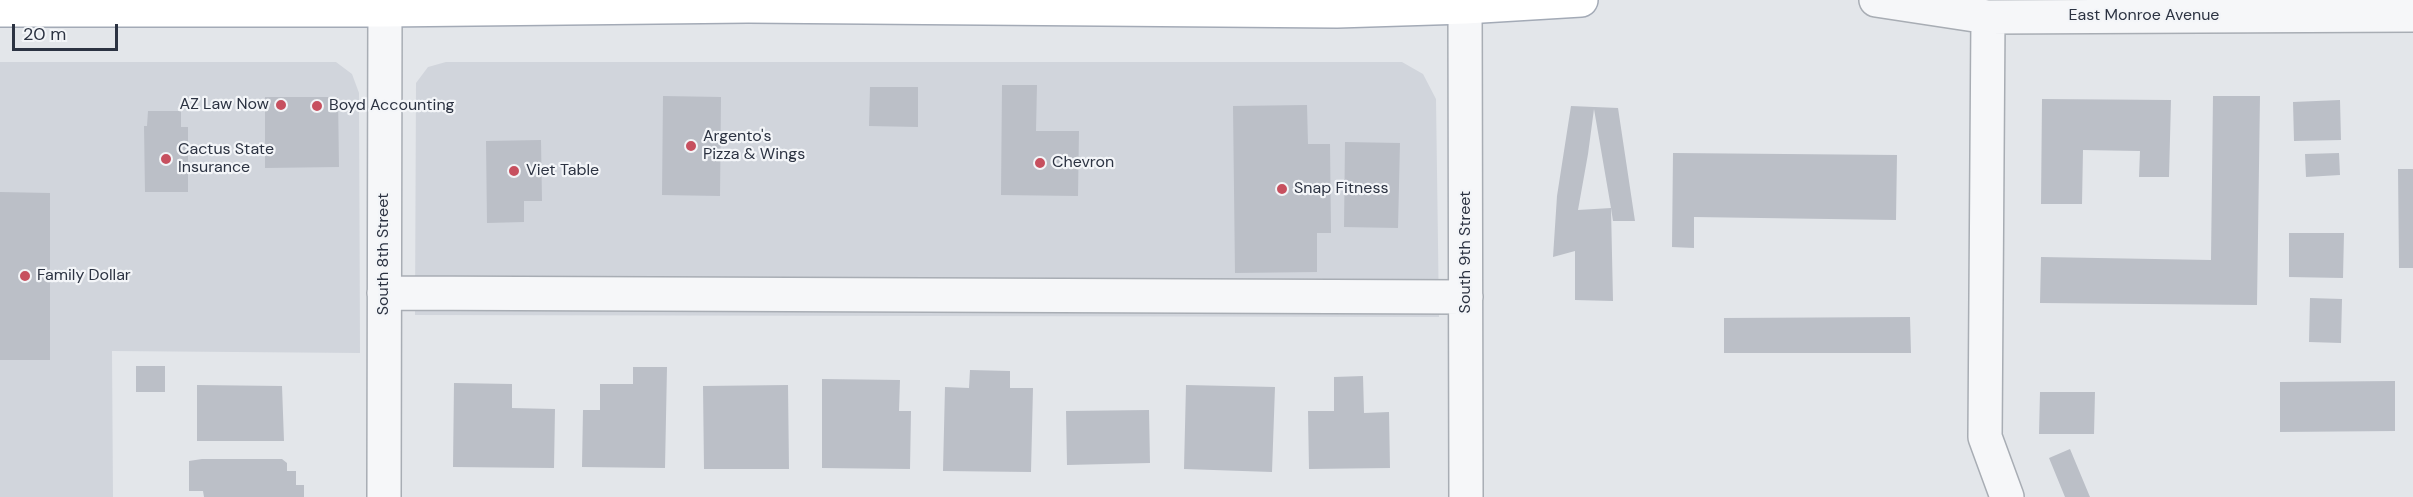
<!DOCTYPE html>
<style>
body{margin:0}
#map{position:relative;width:2413px;height:497px;overflow:hidden;background:#e3e6ea;font-family:"DM Sans",sans-serif}
canvas{display:block}
.scale{position:absolute;left:12px;top:24px;width:106px;height:27px;box-sizing:border-box;border:3px solid #2c3342;border-top:0;padding-left:8px;font-size:18px;line-height:21px;white-space:nowrap;color:#2c3342;-webkit-text-stroke:4px #f3f5f8;paint-order:stroke}
</style>
<div id="map">
<canvas width="2413" height="497"></canvas>
<div class="scale">20 m</div>
</div>
<script>
const c = document.querySelector('canvas').getContext('2d');
c.lineJoin = 'round';
function fill(path, color) {
  c.fillStyle = color;
  c.fill(path, 'evenodd');
}
function shape(rows) {
  const path = new Path2D();
  for (const r of rows) {
    path.moveTo(r[0], r[1]);
    for (let i = 2; i < r.length; i += 2) path.lineTo(r[i], r[i + 1]);
  }
  return path;
}
function trace(path, color, width, dash) {
  c.strokeStyle = color;
  c.lineWidth = width;
  c.lineCap = dash ? 'butt' : 'round';
  c.setLineDash(dash || []);
  c.stroke(path);
}
function drawText(font, color, halo, rows, align = 'center') {
  c.font = font + ' "DM Sans",sans-serif';
  c.lineWidth = 4.5;
  c.setLineDash([]);
  c.textBaseline = 'middle';
  c.strokeStyle = halo;
  c.fillStyle = color;
  for (const [text, x, y, turn = 0] of rows) {
    c.save();
    c.translate(x, y);
    c.rotate((+turn || 0) * Math.PI / 180);
    c.textAlign = isNaN(turn) ? turn : align;
    if (halo) c.strokeText(text, 0, 0);
    c.fillText(text, 0, 0);
    c.restore();
  }
}
fill(shape([
 [0,62,336,62,352,74,359,93,360,353,112,351,113,497,0,497],
 [446,62,1402,62,1423,74,1436,99,1439,317,415,315,416,83,428,67]
]), '#d1d5dc');
fill(shape([
 [1002,85,1037,85,1036,131,1079,131,1078,196,1001,195],
 [870,87,918,87,918,127,869,126],
 [663,96,721,97,720,196,662,195],
 [2213,96,2260,96,2257,305,2040,303,2041,257,2211,260],
 [265,97,338,97,339,167,265,168],
 [2042,99,2171,100,2169,177,2139,177,2140,151,2083,150,2082,204,2041,204],
 [2340,100,2341,140,2294,141,2293,102],
 [1307,105,1308,144,1330,144,1331,233,1317,233,1317,272,1235,273,1233,106],
 [1571,106,1618,108,1635,221,1613,221,1611,208,1613,301,1575,300,1575,251,1553,257,1557,196],
 [1594,109,1611,208,1578,210,1588,154],
 [148,111,181,111,181,127,188,127,188,192,145,192,144,126,147,126],
 [541,140,542,201,524,201,524,222,487,223,486,141],
 [1345,142,1400,143,1398,228,1344,227],
 [1673,153,1897,155,1896,220,1694,217,1694,248,1672,247],
 [2339,153,2340,175,2306,177,2305,154],
 [2398,169,2413,169,2413,268,2399,268],
 [0,192,50,193,50,360,0,360],
 [2289,233,2344,233,2343,278,2289,277],
 [2310,298,2342,299,2341,343,2309,342],
 [1910,317,1911,353,1724,353,1724,318],
 [136,366,165,366,165,392,136,392],
 [633,367,667,367,665,468,582,467,583,410,600,410,600,384,633,384],
 [970,370,1010,371,1010,388,1033,388,1031,472,943,471,945,387,969,388],
 [1363,376,1364,413,1389,412,1390,468,1309,469,1308,411,1334,411,1334,377],
 [822,379,900,380,899,411,911,411,910,469,822,468],
 [2395,381,2395,431,2280,432,2280,382],
 [454,383,512,384,512,408,555,409,554,468,453,467],
 [197,385,282,386,284,441,197,441],
 [788,385,789,469,704,469,703,386],
 [1186,385,1275,387,1272,472,1184,469],
 [2040,392,2095,392,2094,434,2039,434],
 [1149,410,1150,463,1067,465,1066,411],
 [2070,449,2090,497,2065,497,2049,458],
 [202,459,282,459,287,463,287,471,296,471,296,485,304,485,304,497,204,497,203,491,189,491,189,461]
]), '#bbbfc7');
const minor = shape([
 [1465,0,1466,497],
 [1876,0,1988,17,2413,15],
 [1988,17,1985,437,2007,497],
 [384,293,1466,297],
 [384,497,385,0]
]);
const major = shape([
 [0,10,384,10,748,6,1337,11,1465,7,1581,0]
]);
trace(minor, '#a8adb4', 36);
trace(major, '#a3aab6', 36);
trace(minor, '#f6f7f9', 33);
trace(major, '#fff', 33);
for (const [x, y, r, color] of [
 [281,105,6,"#c7505f"],
 [317,106,6,"#c7505f"],
 [691,146,6,"#c7505f"],
 [166,159,6,"#c7505f"],
 [1040,163,6,"#c7505f"],
 [514,171,6,"#c7505f"],
 [1282,189,6,"#c7505f"],
 [25,276,6,"#c7505f"]
]) {
  const dot = new Path2D();
  dot.arc(x, y, r, 0, 2 * Math.PI);
  c.fillStyle = color;
  c.fill(dot);
  trace(dot, '#f3f5f8', 2);
}
drawText('16px', '#2c3342', '#f3f5f8', [
 ["East Monroe Avenue",2144,16],
 ["South 9th Street",1466,252,-90],
 ["South 8th Street",384,254,-90]
]);
drawText('16px', '#2c3342', '#f3f5f8', [
 ["AZ Law Now",269,105,"right"],
 ["Boyd Accounting",329,106],
 ["Argento's",703,137],
 ["Pizza & Wings",703,155],
 ["Cactus State",178,150],
 ["Insurance",178,168],
 ["Chevron",1052,163],
 ["Viet Table",526,171],
 ["Snap Fitness",1294,189],
 ["Family Dollar",37,276]
], 'left');
</script>
